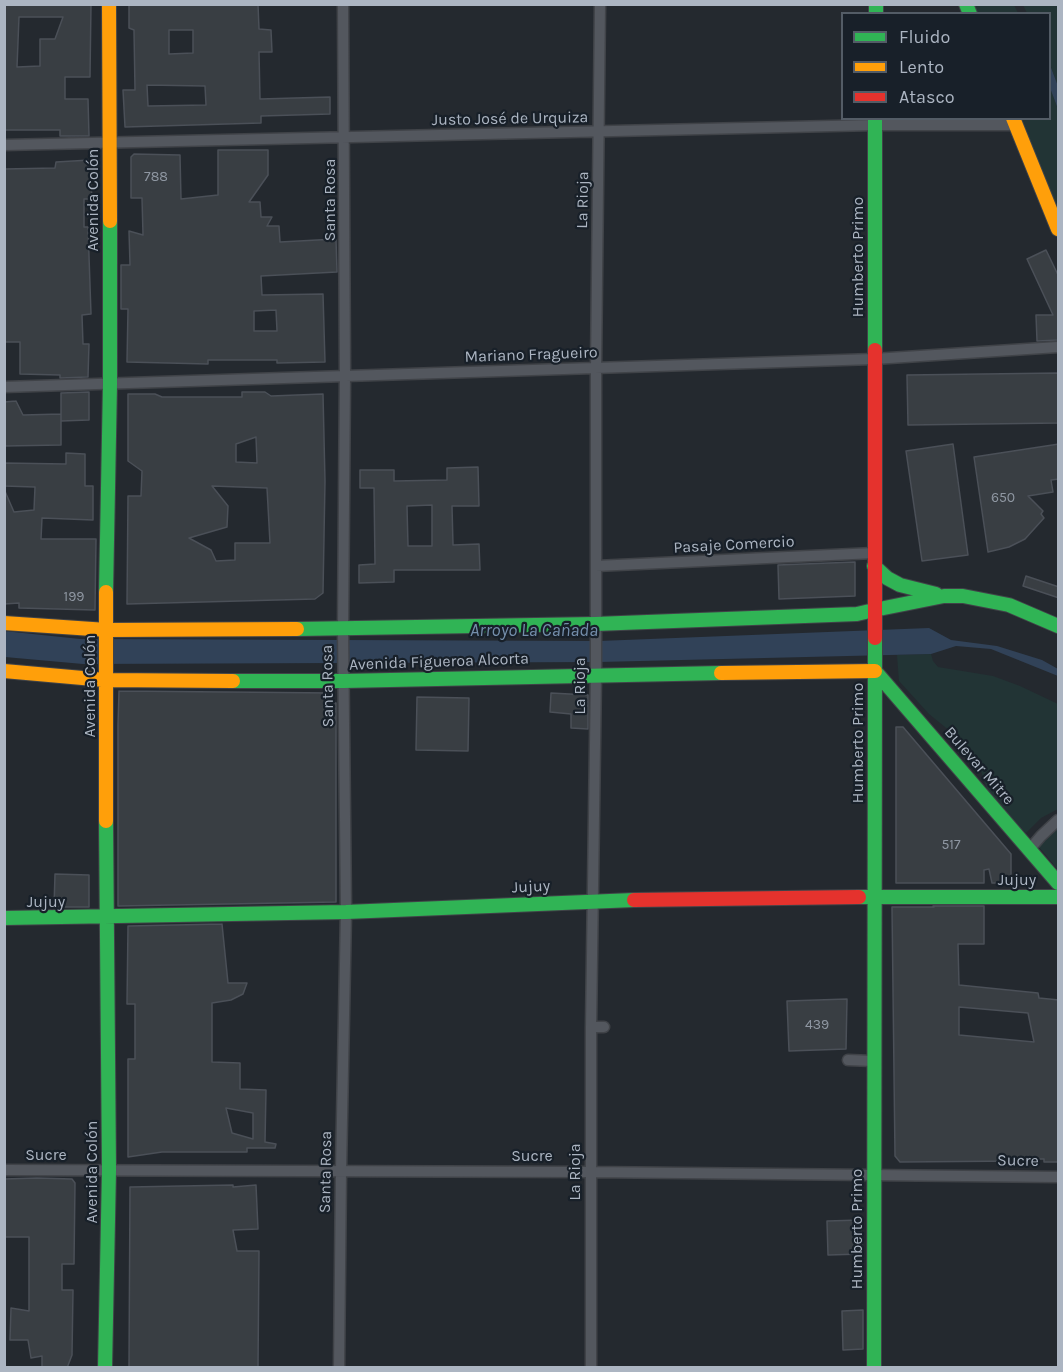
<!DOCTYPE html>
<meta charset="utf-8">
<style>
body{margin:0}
#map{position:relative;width:1063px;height:1372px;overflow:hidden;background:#24292f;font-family:Karla,sans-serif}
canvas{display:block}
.frame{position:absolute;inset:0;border:6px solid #acb5c2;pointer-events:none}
.legend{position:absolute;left:841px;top:12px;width:210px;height:108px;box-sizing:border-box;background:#182029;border:2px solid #535c66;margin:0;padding:8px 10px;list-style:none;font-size:18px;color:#acb5c2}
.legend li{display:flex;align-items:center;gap:12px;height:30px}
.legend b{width:30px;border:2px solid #535c66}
</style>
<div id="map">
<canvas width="1063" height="1372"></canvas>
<div class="frame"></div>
<ul class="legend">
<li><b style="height:8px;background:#30b455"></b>Fluido</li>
<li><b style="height:8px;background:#ff9f0a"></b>Lento</li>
<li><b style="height:8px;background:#e5322d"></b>Atasco</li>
</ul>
</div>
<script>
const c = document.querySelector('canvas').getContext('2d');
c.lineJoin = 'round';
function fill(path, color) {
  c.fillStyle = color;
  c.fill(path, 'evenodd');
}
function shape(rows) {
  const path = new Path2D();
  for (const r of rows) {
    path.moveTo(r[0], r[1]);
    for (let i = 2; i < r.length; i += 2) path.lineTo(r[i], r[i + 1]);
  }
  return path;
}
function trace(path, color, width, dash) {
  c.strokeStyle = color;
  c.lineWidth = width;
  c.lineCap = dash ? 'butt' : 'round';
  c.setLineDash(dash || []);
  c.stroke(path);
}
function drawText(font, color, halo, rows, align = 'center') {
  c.font = font + ' Karla,sans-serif';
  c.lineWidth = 4.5;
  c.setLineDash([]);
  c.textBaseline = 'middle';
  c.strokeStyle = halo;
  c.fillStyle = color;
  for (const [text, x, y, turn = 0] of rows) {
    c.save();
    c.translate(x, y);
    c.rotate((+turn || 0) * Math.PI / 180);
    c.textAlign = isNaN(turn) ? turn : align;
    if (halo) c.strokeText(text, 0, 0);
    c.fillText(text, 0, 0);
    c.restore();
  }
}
fill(shape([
 [966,5,1014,5,1018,13,970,13],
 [1023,5,1058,5,1058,86,1050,65,1050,14,1027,13],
 [1050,88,1058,109,1058,229,1013,119,1050,118],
 [931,654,933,661,938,667,993,676,1020,686,1058,704,1058,809,1041,818,1026,833,991,802,980,768,956,736,929,714,899,681,897,655],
 [1058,828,1058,870,1039,847]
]), '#223435');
fill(shape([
 [1050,65,1058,86,1058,109,1050,88],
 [929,628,951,640,997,646,1042,660,1058,669,1058,676,991,649,956,646,931,654,599,662,83,664,5,657,4,631,80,639,599,641]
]), '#314258');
const building = shape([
 [4,4,91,4,90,77,65,77,65,99,88,99,89,136,60,136,60,130,4,130,4,4],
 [19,17,63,17,55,39,40,39,40,66,17,67,19,17],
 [129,4,258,4,259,29,271,30,272,52,259,52,260,99,330,97,330,114,261,116,261,123,125,127,123,90,135,90,134,30,129,28,129,4],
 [169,30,193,30,193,53,169,54,169,30],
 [147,85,205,86,206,105,148,106,147,85],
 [218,150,268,150,268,175,249,202,260,202,261,217,272,217,267,226,279,226,280,242,336,239,337,272,261,276,262,295,323,294,325,362,277,363,277,360,208,360,208,364,127,362,128,309,121,309,121,265,130,265,129,231,143,235,142,198,131,198,131,157,134,154,180,155,181,199,218,195,218,150],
 [276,310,277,331,254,331,254,311,276,310],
 [90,160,92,199,84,199,84,227,88,227,91,314,82,315,83,344,89,344,88,377,60,378,60,375,20,374,20,342,4,342,4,169,55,168,56,162,90,160],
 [1046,250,1059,277,1059,340,1037,341,1036,315,1053,315,1027,259,1046,250],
 [1059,373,1059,423,908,425,907,375,1059,373],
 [89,392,89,420,61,421,61,393,89,392],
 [242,392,265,392,271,396,323,394,325,481,323,593,315,599,127,604,128,496,141,496,142,471,128,461,128,394,155,394,162,397,242,397,242,392],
 [256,437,257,463,236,462,236,444,256,437],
 [212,486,267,488,270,543,235,543,235,560,216,561,211,550,189,538,227,527,228,506,212,486],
 [16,401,23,415,61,414,61,445,4,446,4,402,16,401],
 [953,444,968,555,922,561,906,451,953,444],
 [1059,444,1059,479,1051,480,1053,492,1028,496,1043,511,1041,514,1044,518,1025,539,1009,547,988,552,974,457,1059,444],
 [66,453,85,454,85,486,93,486,93,520,42,518,41,539,96,539,95,610,19,608,19,603,4,604,4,489,14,512,34,510,35,487,4,486,4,463,66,464,66,453],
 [478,467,479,506,452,506,453,545,479,544,480,570,394,570,394,582,359,583,359,565,375,564,374,488,360,488,360,470,394,470,394,481,447,480,447,468,478,467],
 [432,505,432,546,408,546,407,506,432,505],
 [855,562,855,596,779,599,778,565,855,562],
 [1026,576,1059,587,1059,598,1023,586,1026,576],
 [119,691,333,693,332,703,336,703,336,902,118,906,118,725,119,691],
 [551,693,588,695,588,729,571,728,571,714,550,712,551,693],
 [417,697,469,698,468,751,416,750,417,697],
 [896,727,903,727,1011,854,1011,883,992,883,989,869,984,870,984,883,896,883,896,727],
 [55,874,89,875,89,907,54,907,55,874],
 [933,906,984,906,984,944,958,944,959,985,1038,993,1039,998,1059,1000,1059,1162,1044,1162,1044,1159,1034,1159,1020,1160,1020,1161,900,1162,895,1156,892,907,934,907,933,906],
 [959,1007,1028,1013,1034,1042,959,1035,959,1007],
 [222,924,228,983,247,983,243,994,231,1000,212,1003,212,1062,240,1063,240,1089,266,1090,265,1142,276,1144,275,1148,247,1148,247,1152,162,1152,128,1157,128,1059,135,1059,135,1004,127,1004,128,926,222,924],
 [226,1108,253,1113,253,1139,232,1133,226,1108],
 [847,999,846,1049,789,1051,787,1001,847,999],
 [37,1178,72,1179,75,1183,74,1264,62,1264,62,1290,73,1290,72,1355,67,1368,42,1368,42,1356,31,1358,28,1340,10,1340,11,1308,29,1311,29,1237,4,1237,4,1179,37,1178],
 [233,1185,233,1187,256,1185,258,1229,233,1230,237,1251,259,1251,258,1368,129,1368,130,1187,233,1185],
 [861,1220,862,1254,828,1255,827,1221,861,1220],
 [863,1310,863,1349,843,1350,842,1311,863,1310]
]);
fill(building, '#393e43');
trace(building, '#4b5058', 1.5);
const street = shape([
 [4,145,875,125,1015,125],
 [4,387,874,359,1058,347],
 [596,566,874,553],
 [1029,850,1041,836,1058,820],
 [591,1027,604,1027],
 [848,1060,873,1061],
 [4,1170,590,1172,1058,1177],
 [339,1368,341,1170,346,912,343,629,345,376,343,4],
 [591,1368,591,1027,596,674,596,368,600,4]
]);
const fast = shape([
 [876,4,876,14],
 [966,4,970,14],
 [875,350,875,118],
 [874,566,887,578,900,585,936,594],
 [106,592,110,384,110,221],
 [874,610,944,596,963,596,1009,605,1058,626],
 [297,629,595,624,857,614,874,610],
 [875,671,1058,883],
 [233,681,343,681,721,673],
 [859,897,1058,897],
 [4,918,346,912,634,900],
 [105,1368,109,1170,106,821],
 [874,1368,875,638]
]);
const slow = shape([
 [109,4,110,221],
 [1013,118,1058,229],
 [4,623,107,630,297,629],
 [4,671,105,680,233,681],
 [721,673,875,671],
 [106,821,106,592]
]);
const jam = shape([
 [875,638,875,350],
 [634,900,859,897]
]);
trace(street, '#404348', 13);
trace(fast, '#404348', 16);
trace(slow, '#404348', 16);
trace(jam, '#404348', 16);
trace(street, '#53575e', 10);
trace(fast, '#30b455', 14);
trace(slow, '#ff9f0a', 14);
trace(jam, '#e5322d', 14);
drawText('14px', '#8f97a2', null, [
 ["788",156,177],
 ["650",1003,498],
 ["199",74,597],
 ["517",951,845],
 ["439",817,1025]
]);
drawText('16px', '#acb5c2', '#182029', [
 ["Justo José de Urquiza",510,119,-1],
 ["Avenida Colón",93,200,-90],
 ["Santa Rosa",330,200,-90],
 ["La Rioja",583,200,-89],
 ["Humberto Primo",858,257,-90],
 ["Mariano Fragueiro",531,355,-2],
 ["Pasaje Comercio",734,545,-3],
 ["Avenida Figueroa Alcorta",439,662,-2],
 ["Avenida Colón",90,686,-90],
 ["Santa Rosa",328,686,-91],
 ["La Rioja",580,686,-90],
 ["Humberto Primo",858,743,-90],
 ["Bulevar Mitre",979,766,49],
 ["Jujuy",1017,880],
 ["Jujuy",531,887,-3],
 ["Jujuy",46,902],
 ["Sucre",46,1155],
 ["Sucre",532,1156],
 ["Sucre",1018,1161,1],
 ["Avenida Colón",92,1172,-90],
 ["Santa Rosa",326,1172,-89],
 ["La Rioja",575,1172,-90],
 ["Humberto Primo",857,1229,-90]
]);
drawText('italic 18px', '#748eab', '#182029', [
 ["Arroyo La Cañada",534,631]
]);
</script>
